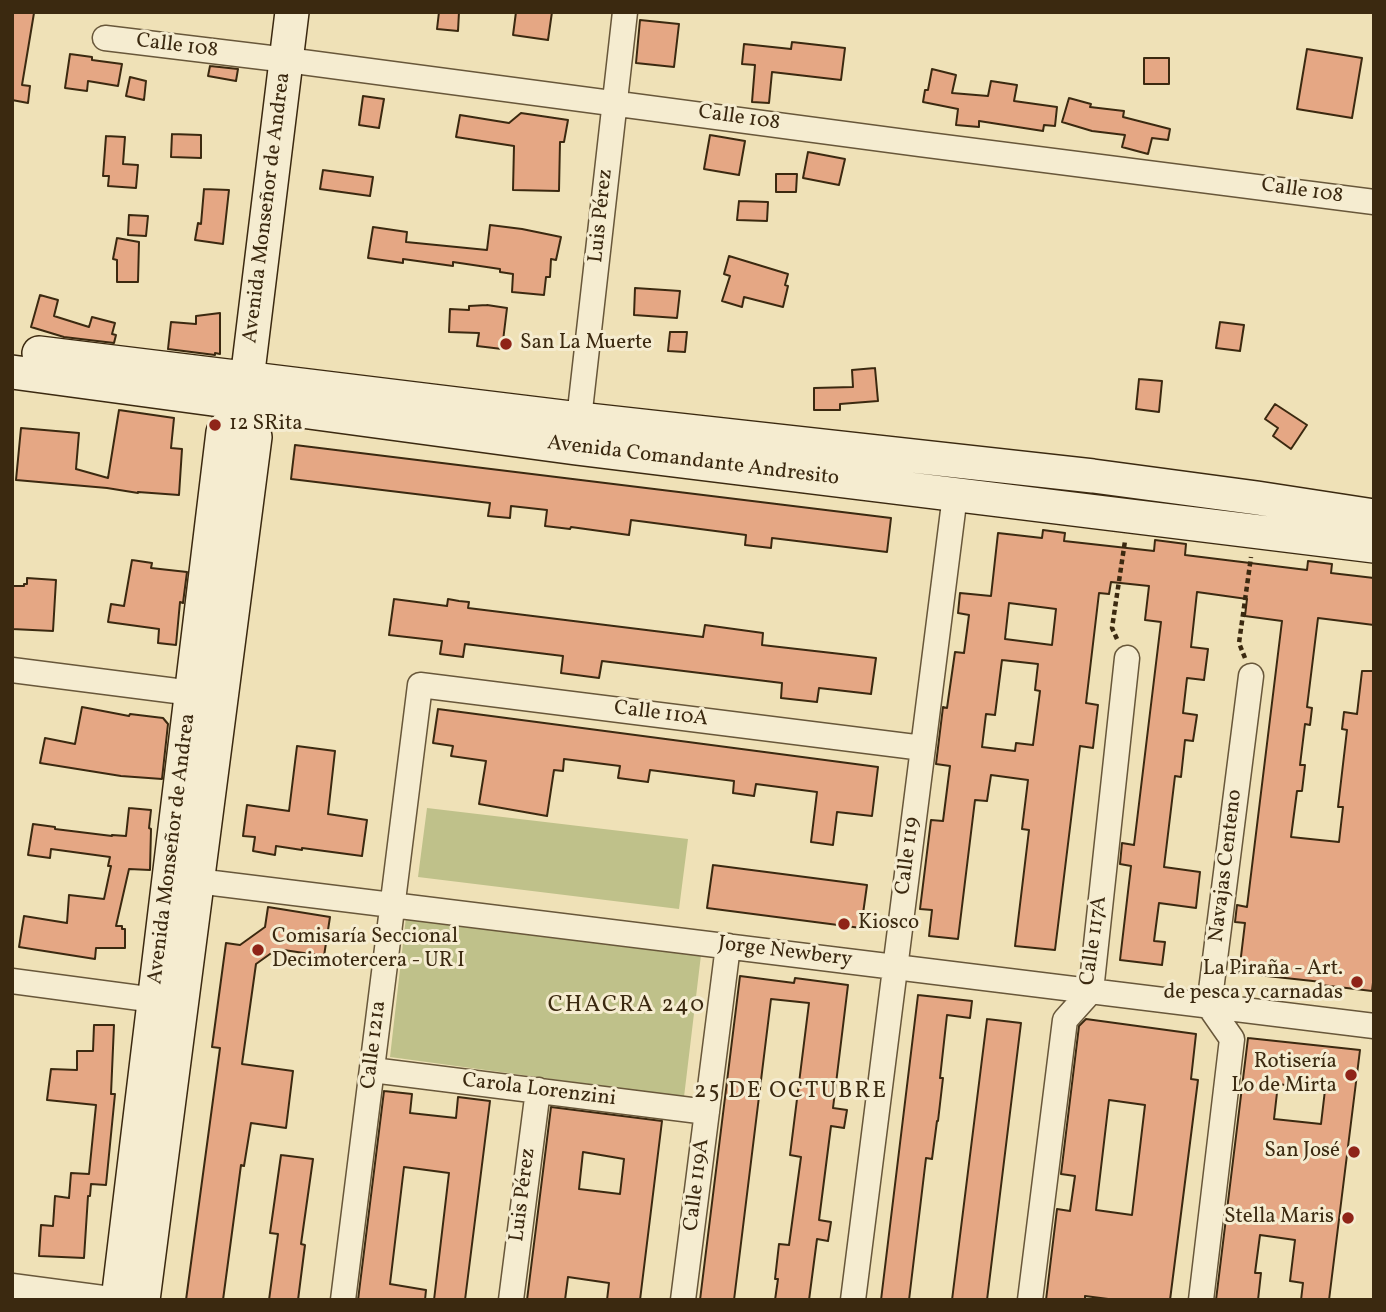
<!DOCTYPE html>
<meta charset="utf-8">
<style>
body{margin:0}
#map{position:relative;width:1386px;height:1312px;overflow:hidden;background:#efe1b7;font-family:Vollkorn,serif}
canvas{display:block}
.frame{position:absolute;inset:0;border:14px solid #3b2910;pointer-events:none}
</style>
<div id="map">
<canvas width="1386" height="1312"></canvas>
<div class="frame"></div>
</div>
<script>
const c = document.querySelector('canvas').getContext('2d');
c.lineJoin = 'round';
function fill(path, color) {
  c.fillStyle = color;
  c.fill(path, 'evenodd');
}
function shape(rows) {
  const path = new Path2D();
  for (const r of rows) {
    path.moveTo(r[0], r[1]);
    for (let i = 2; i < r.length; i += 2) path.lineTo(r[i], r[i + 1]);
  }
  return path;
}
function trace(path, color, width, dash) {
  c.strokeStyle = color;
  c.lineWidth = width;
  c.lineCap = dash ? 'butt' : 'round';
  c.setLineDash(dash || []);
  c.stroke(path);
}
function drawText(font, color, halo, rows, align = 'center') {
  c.font = font + ' Vollkorn,serif';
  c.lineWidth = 6;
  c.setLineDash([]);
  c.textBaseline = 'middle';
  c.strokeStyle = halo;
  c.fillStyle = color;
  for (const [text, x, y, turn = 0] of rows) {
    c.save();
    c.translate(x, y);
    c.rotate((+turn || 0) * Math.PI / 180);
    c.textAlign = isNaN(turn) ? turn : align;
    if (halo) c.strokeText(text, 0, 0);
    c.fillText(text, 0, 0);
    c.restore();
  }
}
fill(shape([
 [427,808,688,839,679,909,418,877],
 [406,917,701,955,684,1097,390,1057]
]), '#bfc18a');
const building = shape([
 [12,12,34,13,22,85,30,86,28,103,12,100,12,12],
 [439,12,459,12,458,31,437,29,439,12],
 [516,12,552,12,548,40,513,35,516,12],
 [640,20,679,24,674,67,636,63,640,20],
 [792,42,845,48,841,80,772,72,769,103,752,102,755,65,742,64,744,44,791,49,792,42],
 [1307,49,1362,58,1352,118,1297,109,1307,49],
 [70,54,92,57,92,60,122,64,118,86,88,81,87,91,65,88,70,54],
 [1144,58,1169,58,1169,84,1144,84,1144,58],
 [210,66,238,69,236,81,208,76,210,66],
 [932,69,956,75,952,93,988,96,991,81,1017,85,1014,101,1057,107,1055,126,1044,125,1043,131,979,121,979,127,956,125,958,109,923,102,925,90,928,90,932,69],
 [130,77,146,81,144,100,126,96,130,77],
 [363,96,384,99,379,128,359,125,363,96],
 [1069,98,1091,104,1090,107,1124,111,1123,117,1170,129,1168,140,1152,138,1148,154,1122,147,1125,135,1092,131,1062,122,1069,98],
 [521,113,568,120,564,142,560,142,559,191,513,190,514,146,456,137,460,115,509,123,521,113],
 [172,134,201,135,201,158,171,157,172,134],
 [710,135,745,141,739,175,704,169,710,135],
 [106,136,125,137,123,164,138,165,136,188,108,186,109,176,103,176,106,136],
 [808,152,845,159,839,185,803,178,808,152],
 [323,170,373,177,370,196,320,189,323,170],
 [776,174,797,174,796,192,776,192,776,174],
 [204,189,229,190,223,244,195,240,198,223,201,224,204,189],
 [739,201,768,202,767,221,737,220,739,201],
 [129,215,148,216,146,236,128,235,129,215],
 [490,225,522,229,561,237,556,260,551,259,550,277,546,277,544,295,512,292,513,274,500,272,500,269,453,262,453,266,403,259,403,263,368,258,373,227,407,232,406,242,487,250,490,225],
 [117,238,139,242,138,282,117,282,117,260,113,259,117,238],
 [729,256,788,274,785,285,788,286,783,307,744,297,742,307,722,301,730,276,724,274,729,256],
 [635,288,680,291,677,318,634,315,635,288],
 [40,295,58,300,54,316,89,327,92,317,115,323,112,334,116,335,114,343,64,337,31,327,40,295],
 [487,305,507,308,502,349,477,346,479,333,449,332,450,309,469,310,469,306,487,305],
 [220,313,220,354,215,353,215,355,168,349,171,322,196,324,196,316,220,313],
 [1220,322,1244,325,1240,351,1216,348,1220,322],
 [670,332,687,332,685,352,668,351,670,332],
 [875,368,878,401,840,404,840,410,814,410,814,388,853,387,852,370,875,368],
 [1139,379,1162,381,1159,412,1136,409,1139,379],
 [1275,404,1307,425,1291,449,1273,436,1278,428,1265,419,1275,404],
 [119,410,174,418,171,448,182,449,179,495,138,492,138,493,107,488,16,480,21,428,79,433,76,469,108,478,119,410],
 [295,445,891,518,887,552,772,538,771,548,745,545,746,535,631,520,629,535,571,527,570,529,545,526,547,510,511,506,510,518,488,516,490,503,291,479,295,445],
 [1043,530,1065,533,1064,541,1154,551,1155,540,1186,544,1185,555,1307,570,1308,561,1332,564,1331,573,1374,578,1374,625,1318,618,1307,707,1312,708,1310,725,1305,724,1300,765,1305,765,1304,774,1302,791,1297,791,1291,837,1339,842,1343,807,1338,807,1347,730,1342,729,1344,712,1357,714,1362,671,1374,671,1374,974,1372,991,1321,985,1322,982,1239,973,1245,923,1235,922,1237,905,1247,907,1282,621,1245,616,1247,599,1197,592,1191,647,1208,649,1204,680,1187,678,1183,713,1197,715,1193,741,1185,740,1181,777,1175,776,1164,867,1200,872,1196,908,1159,903,1154,941,1165,942,1162,965,1120,960,1131,866,1120,864,1122,843,1134,845,1161,622,1145,620,1149,586,1111,582,1109,594,1099,593,1086,703,1098,705,1093,748,1080,746,1055,950,1015,946,1029,830,1022,829,1028,780,991,775,987,801,975,800,958,939,929,936,932,910,920,909,931,820,943,821,950,766,936,764,943,707,947,708,955,652,964,653,969,615,958,613,960,593,991,596,998,533,1042,538,1043,530],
 [1009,603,1056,609,1052,645,1005,639,1009,603],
 [1002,660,1038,664,1035,690,1040,691,1033,745,1016,743,1015,751,982,747,986,714,995,715,1002,660],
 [132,560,152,563,151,568,187,572,183,603,180,602,176,645,158,643,159,629,108,622,111,604,124,606,132,560],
 [27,578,56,580,53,631,12,629,12,586,24,586,24,584,27,584,27,578],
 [394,599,447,606,448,599,459,601,469,602,468,608,703,637,705,625,763,633,762,645,876,658,871,694,819,688,817,702,781,698,782,683,602,661,599,678,561,673,563,656,465,644,463,657,440,654,442,641,389,635,394,599],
 [82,707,129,716,130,714,163,718,168,724,162,779,121,776,40,763,45,738,75,744,82,707],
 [438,709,878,767,872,816,837,812,833,845,811,842,817,792,756,784,754,796,733,793,734,781,650,770,648,782,618,778,620,766,564,759,563,771,554,770,547,816,479,804,486,761,451,756,453,746,433,743,438,709],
 [297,746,335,751,328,814,367,820,362,856,302,848,302,850,276,846,275,855,253,851,255,837,243,836,247,805,289,811,297,746],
 [129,808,151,810,149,828,151,829,150,870,129,869,116,926,122,926,122,929,125,929,125,948,96,948,95,959,19,947,24,916,67,923,69,895,104,899,111,866,108,866,110,857,51,849,50,858,28,855,33,824,55,827,55,829,112,836,112,835,126,836,129,808],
 [713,865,867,885,861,928,707,908,713,865],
 [268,907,330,917,324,956,277,949,256,964,242,1064,293,1071,286,1128,251,1123,244,1166,241,1165,223,1300,186,1300,220,1048,212,1047,226,943,240,945,265,927,268,907],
 [740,976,794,983,795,978,848,985,833,1108,847,1110,844,1128,831,1126,819,1220,831,1222,828,1241,817,1239,809,1300,775,1300,778,1279,775,1279,779,1244,789,1245,801,1157,790,1155,809,1003,771,999,734,1300,700,1300,740,976],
 [918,995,972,1001,970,1018,947,1015,940,1078,943,1078,938,1121,937,1121,932,1159,926,1158,909,1300,881,1300,918,995],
 [987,1019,1021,1023,987,1300,952,1300,987,1019],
 [1086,1019,1196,1034,1191,1079,1198,1080,1170,1300,1116,1300,1085,1296,1085,1300,1046,1300,1057,1209,1070,1211,1075,1176,1061,1174,1079,1026,1086,1019],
 [1109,1100,1145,1105,1132,1215,1096,1210,1109,1100],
 [94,1025,114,1025,111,1094,115,1094,106,1185,91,1184,90,1196,88,1196,84,1258,39,1256,41,1225,53,1226,55,1196,69,1198,71,1173,89,1174,96,1105,47,1100,51,1069,77,1070,77,1051,93,1051,94,1025],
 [1248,1038,1360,1050,1329,1300,1301,1300,1303,1283,1290,1281,1295,1240,1260,1235,1255,1273,1261,1273,1258,1300,1216,1300,1248,1038],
 [1278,1084,1325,1090,1321,1124,1274,1119,1278,1084],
 [384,1091,412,1094,410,1113,456,1118,458,1097,490,1101,465,1300,434,1300,449,1173,404,1167,390,1284,426,1290,425,1300,358,1300,384,1091],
 [551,1107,662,1121,640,1300,607,1300,609,1283,568,1277,565,1300,527,1300,551,1107],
 [583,1152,624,1159,620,1194,579,1189,583,1152],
 [281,1155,313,1159,301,1244,305,1245,298,1300,269,1300,278,1234,270,1233,281,1155]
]);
fill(building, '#e5a784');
trace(building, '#3b2910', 2);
const street = shape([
 [105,38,287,60,920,144,1374,202],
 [579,419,625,12],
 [12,670,192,693],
 [197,881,1374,1026],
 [12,981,155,1000],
 [372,1070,707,1112],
 [12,1286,118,1300],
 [343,1300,420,685,923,748],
 [511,1300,538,1090],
 [683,1300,728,946],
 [853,1300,955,495],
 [1030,1300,1065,1020,1091,991,1127,658],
 [1201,1300,1232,1039,1209,1006,1251,676]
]);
const secondary = shape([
 [39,353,579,419,1093,476,1257,498,1374,516],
 [12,372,576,448,1374,546],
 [118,1300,223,432,244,404],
 [143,1300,255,437,244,404,292,12]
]);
trace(street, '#68573a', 27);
trace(secondary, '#3b2910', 36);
trace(shape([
 [1117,639,1112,628,1125,541],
 [1245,658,1239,643,1251,557]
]), '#3b2910', 4.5, [5, 3.5]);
trace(street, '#f5ecd0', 24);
trace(secondary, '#f5ecd0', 33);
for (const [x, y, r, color] of [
 [506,344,7,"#8f2418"],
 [215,425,7,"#8f2418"],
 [844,924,7,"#8f2418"],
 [258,950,7,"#8f2418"],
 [1357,982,7,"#8f2418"],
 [1351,1075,7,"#8f2418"],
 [1354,1152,7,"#8f2418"],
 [1348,1218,7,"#8f2418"]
]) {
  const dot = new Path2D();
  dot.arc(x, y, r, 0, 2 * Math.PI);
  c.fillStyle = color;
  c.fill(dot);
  trace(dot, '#f5ecd0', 2.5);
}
drawText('21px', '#3b2910', '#f5ecd0', [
 ["Calle 108",177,47,7],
 ["Calle 108",739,119,8],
 ["Calle 108",1302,192,8],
 ["Avenida Monseñor de Andrea",268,208,-83],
 ["Luis Pérez",602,216,-84],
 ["Avenida Comandante Andresito",693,462,7],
 ["Calle 110A",661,715,7],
 ["Avenida Monseñor de Andrea",173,849,-83],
 ["Calle 119",909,856,-83],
 ["Navajas Centeno",1227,866,-83],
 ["Calle 117A",1095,941,-82],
 ["Jorge Newbery",785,953,7],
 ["Calle 121a",375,1045,-83],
 ["Carola Lorenzini",539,1091,7],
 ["Calle 119A",698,1185,-83],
 ["Luis Pérez",524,1195,-83]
]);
drawText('21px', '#3b2910', '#f5ecd0', [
 ["San La Muerte",520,344],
 ["12 SRita",229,425],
 ["Kiosco",858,924],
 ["Comisaría Seccional",272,938],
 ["Decimotercera - UR I",272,962],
 ["La Piraña - Art.",1343,970,"right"],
 ["de pesca y carnadas",1343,994,"right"],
 ["Rotisería",1337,1063,"right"],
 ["Lo de Mirta",1337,1087,"right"],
 ["San José",1340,1152,"right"],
 ["Stella Maris",1334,1218,"right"]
], 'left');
c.letterSpacing = '2px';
drawText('23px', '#3b2910', '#f5ecd0', [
 ["CHACRA 240",627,1007],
 ["25 DE OCTUBRE",791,1093]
]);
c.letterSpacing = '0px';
</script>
